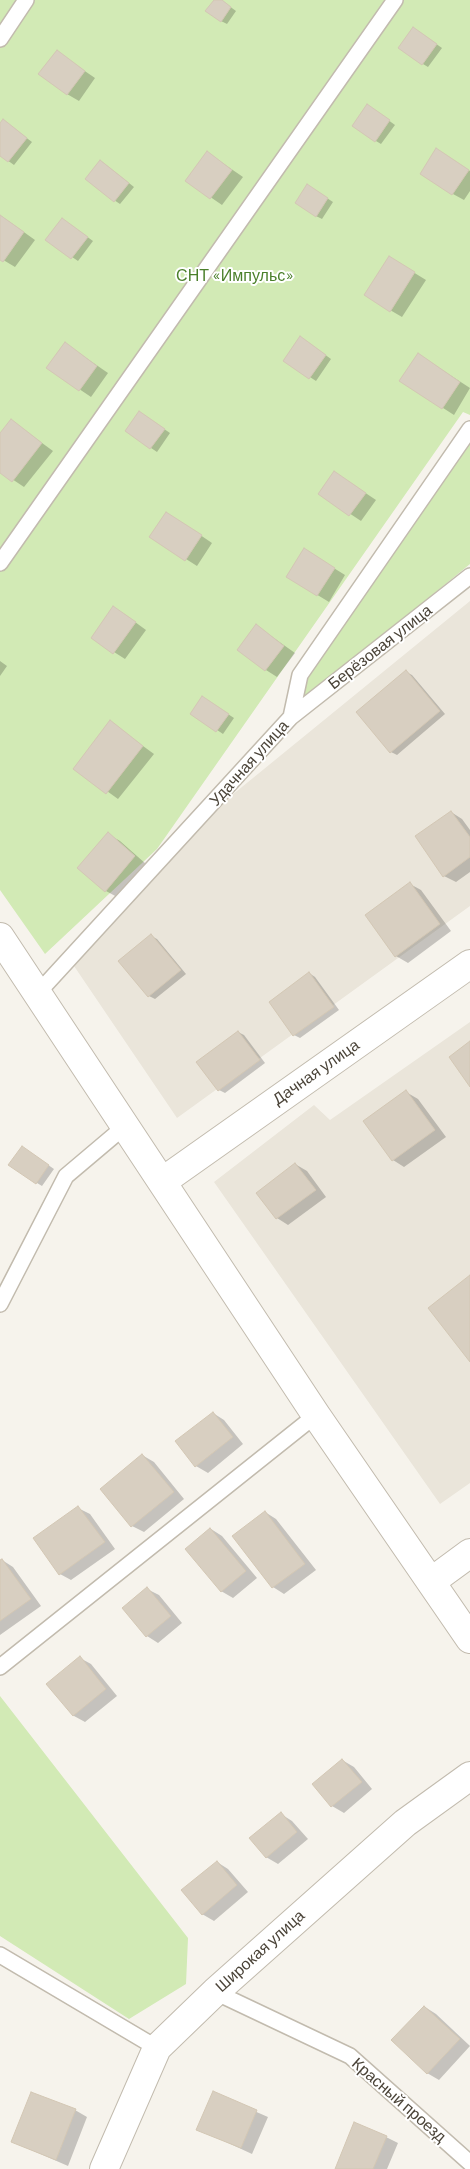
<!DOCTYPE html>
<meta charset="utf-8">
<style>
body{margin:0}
canvas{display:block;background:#f6f3ec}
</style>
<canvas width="470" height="2169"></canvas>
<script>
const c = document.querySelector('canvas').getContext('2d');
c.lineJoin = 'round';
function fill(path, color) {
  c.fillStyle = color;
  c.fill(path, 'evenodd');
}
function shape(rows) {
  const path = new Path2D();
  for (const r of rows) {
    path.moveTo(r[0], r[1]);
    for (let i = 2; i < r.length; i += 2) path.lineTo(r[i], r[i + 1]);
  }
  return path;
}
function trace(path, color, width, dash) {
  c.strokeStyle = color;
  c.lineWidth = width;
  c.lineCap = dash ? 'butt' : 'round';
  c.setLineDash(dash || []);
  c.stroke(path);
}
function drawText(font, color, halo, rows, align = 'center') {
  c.font = font + ' Barlow,sans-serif';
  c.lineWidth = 4;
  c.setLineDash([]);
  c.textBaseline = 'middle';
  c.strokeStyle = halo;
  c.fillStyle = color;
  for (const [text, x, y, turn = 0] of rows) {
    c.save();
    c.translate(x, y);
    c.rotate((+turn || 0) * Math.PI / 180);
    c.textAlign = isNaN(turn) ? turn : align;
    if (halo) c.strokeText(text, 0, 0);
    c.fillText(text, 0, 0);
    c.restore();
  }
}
fill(shape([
 [470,601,470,906,177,1118,74,966,226,800],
 [470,1022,470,1483,440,1504,214,1182,314,1105,330,1120]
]), '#eae5da');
fill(shape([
 [0,0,470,0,470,415,463,412,157,849,45,954,0,890],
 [470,442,470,564,298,705,305,677],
 [0,1696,188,1938,186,1984,129,2019,0,1936]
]), '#d2eab5');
fill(shape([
 [215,0,221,0,236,11,227,24,221,21],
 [419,32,442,48,428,67,423,64],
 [57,52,95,78,79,101,67,94],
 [373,109,395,125,381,144,376,141],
 [4,121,32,142,14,165,0,155,0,125],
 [208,153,243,177,222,205,187,181],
 [448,157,470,171,470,191,464,200,453,194],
 [101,161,134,187,120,204,114,200],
 [313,189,333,202,322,219,316,216],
 [0,215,35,240,15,267,0,258],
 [68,223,93,241,78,261,47,240],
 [400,264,426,280,402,317,390,310],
 [306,341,331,359,316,381,284,360],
 [76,351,108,373,91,397,48,368],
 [430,362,470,388,454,415,401,381],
 [145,416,170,433,157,452,126,431],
 [12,421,53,451,24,487,0,471,0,435],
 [334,472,376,500,361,521,319,493],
 [178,520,212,543,197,566,186,559],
 [316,557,345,575,329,602,288,577],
 [124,614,146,630,125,659,92,638],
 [257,626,295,653,277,677,266,670],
 [0,661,7,666,0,676],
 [406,672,412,675,445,714,397,755,391,752],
 [208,701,234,718,223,734,192,713],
 [110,722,154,754,118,799,75,768],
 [451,812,462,819,470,830,470,872,456,882,444,876],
 [108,834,120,841,146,864,117,897,106,891],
 [410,884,421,890,451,931,408,963,396,956],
 [151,936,157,939,186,974,155,999,149,996],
 [309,973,315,977,339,1010,300,1038,294,1035],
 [238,1032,244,1035,265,1063,225,1093,219,1090],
 [406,1092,418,1099,446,1137,404,1167,393,1160],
 [28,1151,54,1169,42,1186,37,1183],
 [295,1164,307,1171,326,1197,288,1225,277,1218],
 [213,1413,224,1420,243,1444,208,1473,196,1466],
 [142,1455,154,1462,184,1499,144,1532,132,1526],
 [78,1508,90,1514,115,1549,71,1580,60,1574],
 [265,1512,276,1519,316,1570,284,1594,273,1587],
 [211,1529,222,1536,257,1578,233,1598,221,1591],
 [2,1560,13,1567,41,1606,0,1635,0,1562],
 [147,1589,159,1595,182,1623,158,1643,147,1636,124,1608],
 [80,1658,91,1664,117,1696,85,1722,74,1716,48,1684],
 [342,1760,354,1767,372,1789,344,1813,332,1806,314,1784],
 [281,1814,292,1821,308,1839,278,1864,266,1857],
 [217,1862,228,1869,248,1892,214,1921,202,1914],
 [425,2007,436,2014,470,2046,439,2080,427,2073],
 [213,2093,268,2117,252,2154,198,2129],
 [75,2110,87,2117,68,2166,13,2142],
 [386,2137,398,2143,387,2169,336,2169]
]), '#0003');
const building = shape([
 [214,0,222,0,231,7,221,22,205,11,214,0],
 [413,27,437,44,422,65,398,48,413,27],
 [57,50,85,71,67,95,38,74,57,50],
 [367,104,390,120,375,142,352,126,367,104],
 [3,119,27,138,8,162,0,156,0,123,3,119],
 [436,148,469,170,452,195,420,174,436,148],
 [207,151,232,170,210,199,185,181,207,151],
 [100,160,129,183,114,202,85,179,100,160],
 [307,184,328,198,316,217,295,203,307,184],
 [0,215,24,232,3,262,0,260,0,215],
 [62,218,88,237,71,259,45,240,62,218],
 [389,256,415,272,390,312,364,295,389,256],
 [300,336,326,355,309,379,283,361,300,336],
 [65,342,97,366,79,391,46,368,65,342],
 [418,353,460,382,442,409,399,381,418,353],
 [139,411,165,429,150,449,125,431,139,411],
 [11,419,42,443,12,482,0,473,0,433,11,419],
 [334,471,366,493,349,516,318,494,334,471],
 [166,512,202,535,185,561,149,537,166,512],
 [304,548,335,568,317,596,286,577,304,548],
 [113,606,136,622,113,654,91,638,113,606],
 [256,624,284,646,265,671,237,650,256,624],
 [406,670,440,711,390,753,356,712,406,670],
 [202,696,229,714,216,732,190,714,202,696],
 [110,720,143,746,106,794,73,769,110,720],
 [451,811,470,837,470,857,443,877,415,836,451,811],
 [108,832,135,856,105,892,77,868,108,832],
 [410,882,440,924,395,957,365,915,410,882],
 [151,934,181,970,148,997,118,961,151,934],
 [309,972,334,1007,293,1036,269,1002,309,972],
 [238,1031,260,1060,218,1091,196,1062,238,1031],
 [470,1041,470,1087,449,1057,470,1041],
 [406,1090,435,1130,392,1161,363,1121,406,1090],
 [22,1146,49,1165,36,1184,8,1165,22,1146],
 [295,1163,316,1190,276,1219,256,1193,295,1163],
 [470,1275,470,1362,428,1308,470,1275],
 [213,1412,233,1437,195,1467,175,1441,213,1412],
 [142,1454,174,1492,131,1527,100,1489,142,1454],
 [78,1506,105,1542,59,1575,33,1538,78,1506],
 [265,1511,305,1564,272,1588,232,1536,265,1511],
 [210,1528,246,1571,221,1592,185,1549,210,1528],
 [2,1559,31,1599,0,1621,0,1560,2,1559],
 [147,1587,171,1616,146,1637,122,1608,147,1587],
 [80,1656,106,1689,73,1716,46,1684,80,1656],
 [342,1759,362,1782,331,1807,312,1784,342,1759],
 [281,1812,297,1832,266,1858,249,1838,281,1812],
 [217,1861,237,1885,202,1915,181,1890,217,1861],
 [424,2006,460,2039,427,2074,391,2040,424,2006],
 [213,2091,257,2110,241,2148,196,2130,213,2091],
 [31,2092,76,2109,56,2160,11,2142,31,2092],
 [354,2122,387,2136,373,2169,335,2169,354,2122]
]);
fill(building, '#d8cfc1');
trace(building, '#d3c7b4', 1);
const service = shape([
 [0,39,26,0],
 [0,563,395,0],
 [291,717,300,675,470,429],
 [37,994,291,717,470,576],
 [0,1304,66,1176,124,1127],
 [0,1667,316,1415],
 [0,1955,157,2048],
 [215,1992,350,2056,470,2163]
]);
const minor = shape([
 [0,937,316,1415,470,1639],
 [163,1181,470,964],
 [432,1581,470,1553],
 [104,2169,157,2048,215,1992,405,1823,470,1776]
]);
trace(service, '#c2bbae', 18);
trace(minor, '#c2bbae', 30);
trace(service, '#fff', 15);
trace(minor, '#fff', 28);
drawText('16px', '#4a7f2a', '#fff', [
 ["СНТ «Импульс»",235,276]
]);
drawText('16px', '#4b4439', '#fff', [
 ["Берёзовая улица",380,647,-38],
 ["Удачная улица",249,763,-48],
 ["Дачная улица",316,1072,-35],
 ["Широкая улица",260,1951,-42],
 ["Красный проезд",399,2100,41]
]);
</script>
